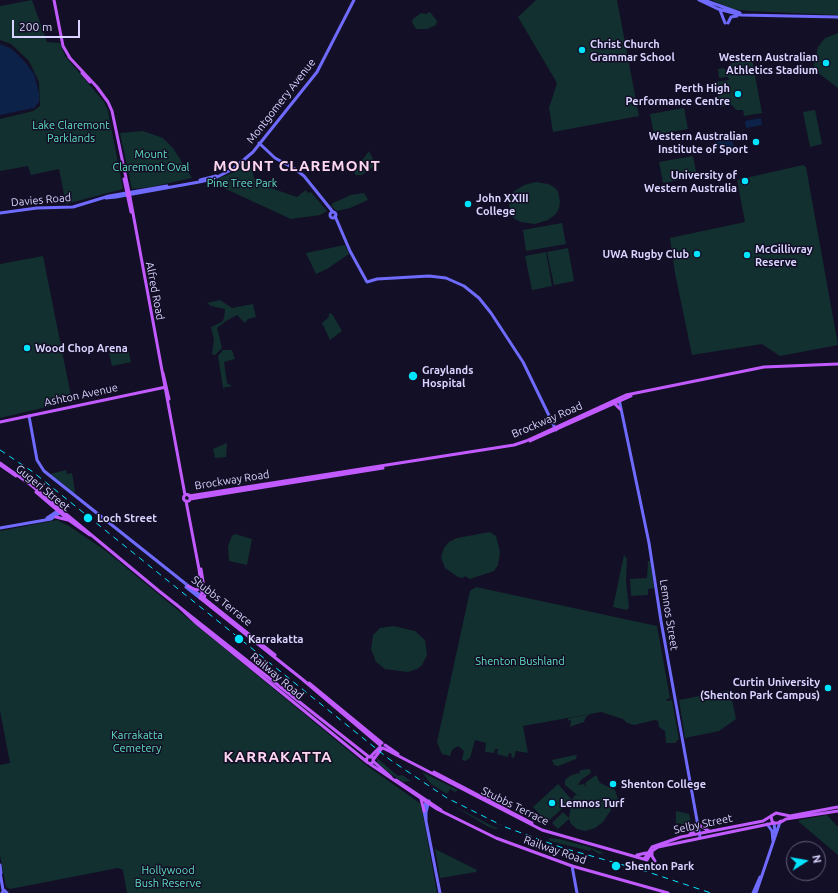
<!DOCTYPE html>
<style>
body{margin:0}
#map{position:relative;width:838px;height:893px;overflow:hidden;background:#130f26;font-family:Ubuntu,sans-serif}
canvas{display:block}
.north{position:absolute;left:786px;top:841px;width:40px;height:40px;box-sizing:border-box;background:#130f26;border:1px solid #625e7d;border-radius:50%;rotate:79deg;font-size:11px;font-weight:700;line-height:16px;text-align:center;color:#d9d4ff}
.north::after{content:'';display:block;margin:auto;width:14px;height:18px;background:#00e5ff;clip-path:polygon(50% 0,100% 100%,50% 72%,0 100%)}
.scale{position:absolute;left:12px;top:20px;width:68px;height:18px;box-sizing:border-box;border:2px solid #d9d4ff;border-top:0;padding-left:5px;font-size:12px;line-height:14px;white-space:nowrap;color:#d9d4ff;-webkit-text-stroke:3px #130f26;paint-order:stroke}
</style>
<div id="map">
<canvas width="838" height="893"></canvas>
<div class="north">N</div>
<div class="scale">200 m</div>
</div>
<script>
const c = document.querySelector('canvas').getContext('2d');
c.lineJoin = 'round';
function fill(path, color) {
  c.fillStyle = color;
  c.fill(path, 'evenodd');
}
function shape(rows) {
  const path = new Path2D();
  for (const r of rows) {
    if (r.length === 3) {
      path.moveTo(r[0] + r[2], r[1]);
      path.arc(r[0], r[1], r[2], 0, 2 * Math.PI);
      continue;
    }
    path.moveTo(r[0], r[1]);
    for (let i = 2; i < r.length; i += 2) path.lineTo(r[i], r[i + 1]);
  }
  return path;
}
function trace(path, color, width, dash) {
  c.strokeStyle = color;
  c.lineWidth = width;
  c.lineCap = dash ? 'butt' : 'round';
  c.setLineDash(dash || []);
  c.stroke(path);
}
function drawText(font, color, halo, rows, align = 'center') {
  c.font = font + ' Ubuntu,sans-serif';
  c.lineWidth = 3;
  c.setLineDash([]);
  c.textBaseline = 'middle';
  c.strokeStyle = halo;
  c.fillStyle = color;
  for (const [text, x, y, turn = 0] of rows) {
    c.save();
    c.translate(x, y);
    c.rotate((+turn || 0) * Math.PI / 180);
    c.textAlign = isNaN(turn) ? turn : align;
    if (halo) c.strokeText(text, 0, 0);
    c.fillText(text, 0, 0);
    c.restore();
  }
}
fill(shape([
 [32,0,47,42,60,43,65,56,104,102,108,111,123,189,66,204,59,169,31,175,28,166,0,171,0,119,33,111,40,106,39,82,29,61,11,44,0,40,0,6],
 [536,0,617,0,639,116,553,132,549,108,557,83,518,17],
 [712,0,838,0,838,15,749,11,731,9],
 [430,12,437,21,436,25,427,29,416,29,412,22,413,19,421,13,426,14],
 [838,33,838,88,813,69,818,47,825,38],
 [752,59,762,113,744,116,743,110,736,110,732,105,720,107,715,82,729,80,728,77,719,78,718,69,724,68,727,73,730,69,729,64],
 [684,108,688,129,654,135,650,114],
 [815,110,822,144,810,147,803,112],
 [143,131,163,138,173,148,192,178,151,187,132,189,120,133],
 [369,151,376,165,362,175,355,175,355,170],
 [693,156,697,177,663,183,659,162],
 [250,160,254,178,265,186,297,197,306,190,308,193,311,192,327,211,320,215,291,219,215,184,217,179,232,173],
 [803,165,806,167,838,345,780,356,762,344,692,355,675,273,670,238,745,222,737,180],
 [536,182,548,184,554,187,558,191,560,202,559,208,556,214,548,220,535,224,521,222,515,219,511,214,509,204,510,197,513,192,524,185],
 [364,193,368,200,350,208,337,211,331,206,333,203,351,195],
 [562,223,566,244,526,251,523,230],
 [345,245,349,254,327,269,316,274,306,253],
 [568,248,574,281,554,285,547,252],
 [546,252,552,286,532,290,525,256],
 [43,256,72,401,0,418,0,264],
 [220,300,232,308,253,304,256,317,248,319,245,323,237,315,226,321,217,328,222,348,215,355,212,354,214,339,211,327,222,322,224,318,225,309,211,306,207,303],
 [329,313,332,314,342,331,330,340,322,323,329,317],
 [128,349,131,362,112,366,109,353],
 [223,350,232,350,235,359,224,362,227,383,232,386,223,388,218,356],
 [227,443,226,457,215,458,213,449],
 [66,470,67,474,72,473,75,491,74,493,50,474],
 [57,520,69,526,106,551,366,765,421,804,437,893,127,893,123,870,118,868,10,889,6,887,0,855,0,765,10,763,0,711,0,531],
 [490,532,496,536,500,552,498,565,494,571,470,579,465,576,463,578,458,577,445,568,441,557,444,548,449,542,457,538],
 [235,534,252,539,247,565,229,561,228,546,232,536],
 [624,555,627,559,626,581,629,607,627,610,613,607],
 [648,561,650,561,654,588,648,589,648,595,631,596,630,579,647,578],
 [476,587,657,626,670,698,666,700,667,701,672,700,679,739,675,743,666,743,665,731,659,727,658,721,655,720,634,725,627,723,623,719,601,712,523,726,528,753,516,751,514,758,511,757,512,754,509,753,508,757,497,754,498,749,495,749,494,753,485,752,486,743,475,740,470,758,465,761,462,760,464,751,458,746,452,750,450,756,442,754,437,742,470,591],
 [393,626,415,631,425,640,427,655,422,665,417,669,408,672,385,669,376,662,371,649,373,635,380,628],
 [730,690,736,719,719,731,685,738,679,700],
 [591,714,586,717,584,722,572,726,570,727,571,720,567,721,569,718],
 [575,755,577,756,576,759,558,766,554,765,552,760],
 [377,758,398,776,402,775,411,781,403,782,388,772,377,763],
 [590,769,591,773,581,780,578,785,584,784,587,787,585,783,596,775,600,783,615,790,618,799,612,803,611,810,603,822,595,828,585,831,577,829,571,824,569,819,558,829,552,823,563,812,569,818,571,803,574,796,577,795,565,785,565,780,570,776,578,773,580,774,579,772,581,770],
 [422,772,458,790,455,792,450,789,447,794,430,783],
 [558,784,572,800,547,822,533,807],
 [452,805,494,827,499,828,495,829,487,826],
 [676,811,689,814,691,824,693,823,690,829,686,831,689,828,688,825,676,823],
 [827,815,838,827,838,855,799,822,799,820],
 [549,838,559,839,589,847,604,853,599,854,591,849,590,851,550,841],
 [435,849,477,870,476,872,440,878]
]), '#12302f');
fill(shape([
 [0,44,12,49,25,62,34,74,39,93,39,102,34,108,0,115],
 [761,118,762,125,746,128,745,121],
 [732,139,734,147,717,150,715,142]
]), '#0c2248');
trace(shape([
 [699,0,718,9,741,15,838,17],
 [704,0,740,13],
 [720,10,725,23],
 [728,23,731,17,737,16],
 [259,143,275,158,295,169,304,176,333,212],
 [200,180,216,176],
 [106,198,116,197,199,182,213,179,233,169,253,152,317,72,354,0],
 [333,215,3],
 [0,213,37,208,73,207,109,196,167,186],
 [335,216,350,251,367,282,377,279,429,276,446,278,464,286,479,298,491,313,523,362,556,430],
 [619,399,649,543,661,621,700,837],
 [29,416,37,460,44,471,201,596],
 [47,518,59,510],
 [0,528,51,519,61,512],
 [186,587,200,598],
 [426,821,426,812,429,801,425,804,424,811,440,893],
 [774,823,775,833],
 [767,824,772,831,773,841],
 [0,865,1,873],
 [572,866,577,893],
 [0,872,3,890],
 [2,893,4,890,7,893],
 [753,893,760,877],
 [756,893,780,822]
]), '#6f6bff', 3);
trace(shape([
 [54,0,63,46,70,58],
 [69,57,97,87,108,102,112,111,130,197,185,495],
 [82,73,90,82],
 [124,179,131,212],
 [163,373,169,399],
 [614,403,620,409],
 [0,422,166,387],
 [530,441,631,396],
 [0,463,31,485,159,591,369,757],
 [0,465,16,476],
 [36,492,70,521,90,535],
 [187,498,3.5],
 [189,496,514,445,526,441,626,395,764,367,838,364],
 [190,499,383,468],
 [186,501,199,569,202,593,200,598,302,679,380,745],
 [56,517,68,520],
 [201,569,205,594,204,599],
 [188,586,196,590,201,588],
 [201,596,275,655],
 [176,604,195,622,367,762],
 [309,683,382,743],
 [385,745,398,754],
 [383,748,542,830,647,860,652,851,658,847,774,823],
 [370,760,3.5],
 [370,757,380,747],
 [373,760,382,748],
 [373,761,391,777],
 [370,764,437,809,496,838,572,866,668,893],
 [434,772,532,823],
 [396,780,441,810],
 [486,798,497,799],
 [421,799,424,811],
 [771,816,772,821,774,823,778,823,781,821],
 [781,822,786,819,838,811],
 [699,825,709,831],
 [690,834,698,829],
 [652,851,652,856,655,861],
 [637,855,646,853],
 [644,859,652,847,681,837,763,821,776,813,790,816,838,807]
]), '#c25bff', 3);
trace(shape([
 [0,450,33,472,389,759,447,798,501,825],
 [505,827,563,848,648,872,711,893]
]), '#00e5ff', 1, [6, 5]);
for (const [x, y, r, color] of [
 [582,50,4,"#00e5ff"],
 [826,63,4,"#00e5ff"],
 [738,94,4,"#00e5ff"],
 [756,142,4,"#00e5ff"],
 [745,181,4,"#00e5ff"],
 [468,204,4,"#00e5ff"],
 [697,254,4,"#00e5ff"],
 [747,255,4,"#00e5ff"],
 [27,348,4,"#00e5ff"],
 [413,376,5,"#00e5ff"],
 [88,518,5,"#00e5ff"],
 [239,639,5,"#00e5ff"],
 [828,688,4,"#00e5ff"],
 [613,784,4,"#00e5ff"],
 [552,803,4,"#00e5ff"],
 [616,866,5,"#00e5ff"]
]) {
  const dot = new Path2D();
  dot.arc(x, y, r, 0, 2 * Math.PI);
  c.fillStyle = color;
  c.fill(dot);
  trace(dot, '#130f26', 1.5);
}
drawText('bold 11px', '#d9d4ff', '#130f26', [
 ["Christ Church",590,44],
 ["Grammar School",590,57],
 ["Western Australian",818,57,"right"],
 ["Athletics Stadium",818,70,"right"],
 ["Perth High",730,88,"right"],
 ["Performance Centre",730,101,"right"],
 ["Western Australian",748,136,"right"],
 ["Institute of Sport",748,149,"right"],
 ["University of",737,175,"right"],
 ["Western Australia",737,188,"right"],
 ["John XXIII",476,198],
 ["College",476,211],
 ["McGillivray",755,249],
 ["Reserve",755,262],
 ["UWA Rugby Club",689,254,"right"],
 ["Wood Chop Arena",35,348],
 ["Graylands",422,370],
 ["Hospital",422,383],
 ["Loch Street",97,518],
 ["Karrakatta",248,639],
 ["Curtin University",820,682,"right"],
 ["(Shenton Park Campus)",820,695,"right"],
 ["Shenton College",621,784],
 ["Lemnos Turf",560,803],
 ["Shenton Park",625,866]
], 'left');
drawText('11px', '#d9d4ff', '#130f26', [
 ["Montgomery Avenue",281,101,-52],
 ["Davies Road",41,200,-5],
 ["Alfred Road",155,291,79],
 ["Ashton Avenue",81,395,-12],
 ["Brockway Road",547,420,-23],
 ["Brockway Road",232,480,-9],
 ["Gugeri Street",43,488,39],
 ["Stubbs Terrace",222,601,38],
 ["Lemnos Street",669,615,81],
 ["Railway Road",277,676,40],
 ["Stubbs Terrace",515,806,26],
 ["Selby Street",703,824,-12],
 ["Railway Road",555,850,19]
]);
drawText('11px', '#5fe0c0', '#130f26', [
 ["Lake Claremont",71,125],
 ["Parklands",71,138],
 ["Mount",151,154],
 ["Claremont Oval",151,167],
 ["Pine Tree Park",242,183],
 ["Shenton Bushland",520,661],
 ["Karrakatta",137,735],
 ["Cemetery",137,748],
 ["Hollywood",168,870],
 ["Bush Reserve",168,883]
]);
c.letterSpacing = '1px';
drawText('bold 15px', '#ffd6f0', '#130f26', [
 ["MOUNT CLAREMONT",297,166],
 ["KARRAKATTA",278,757]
]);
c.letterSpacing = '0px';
</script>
